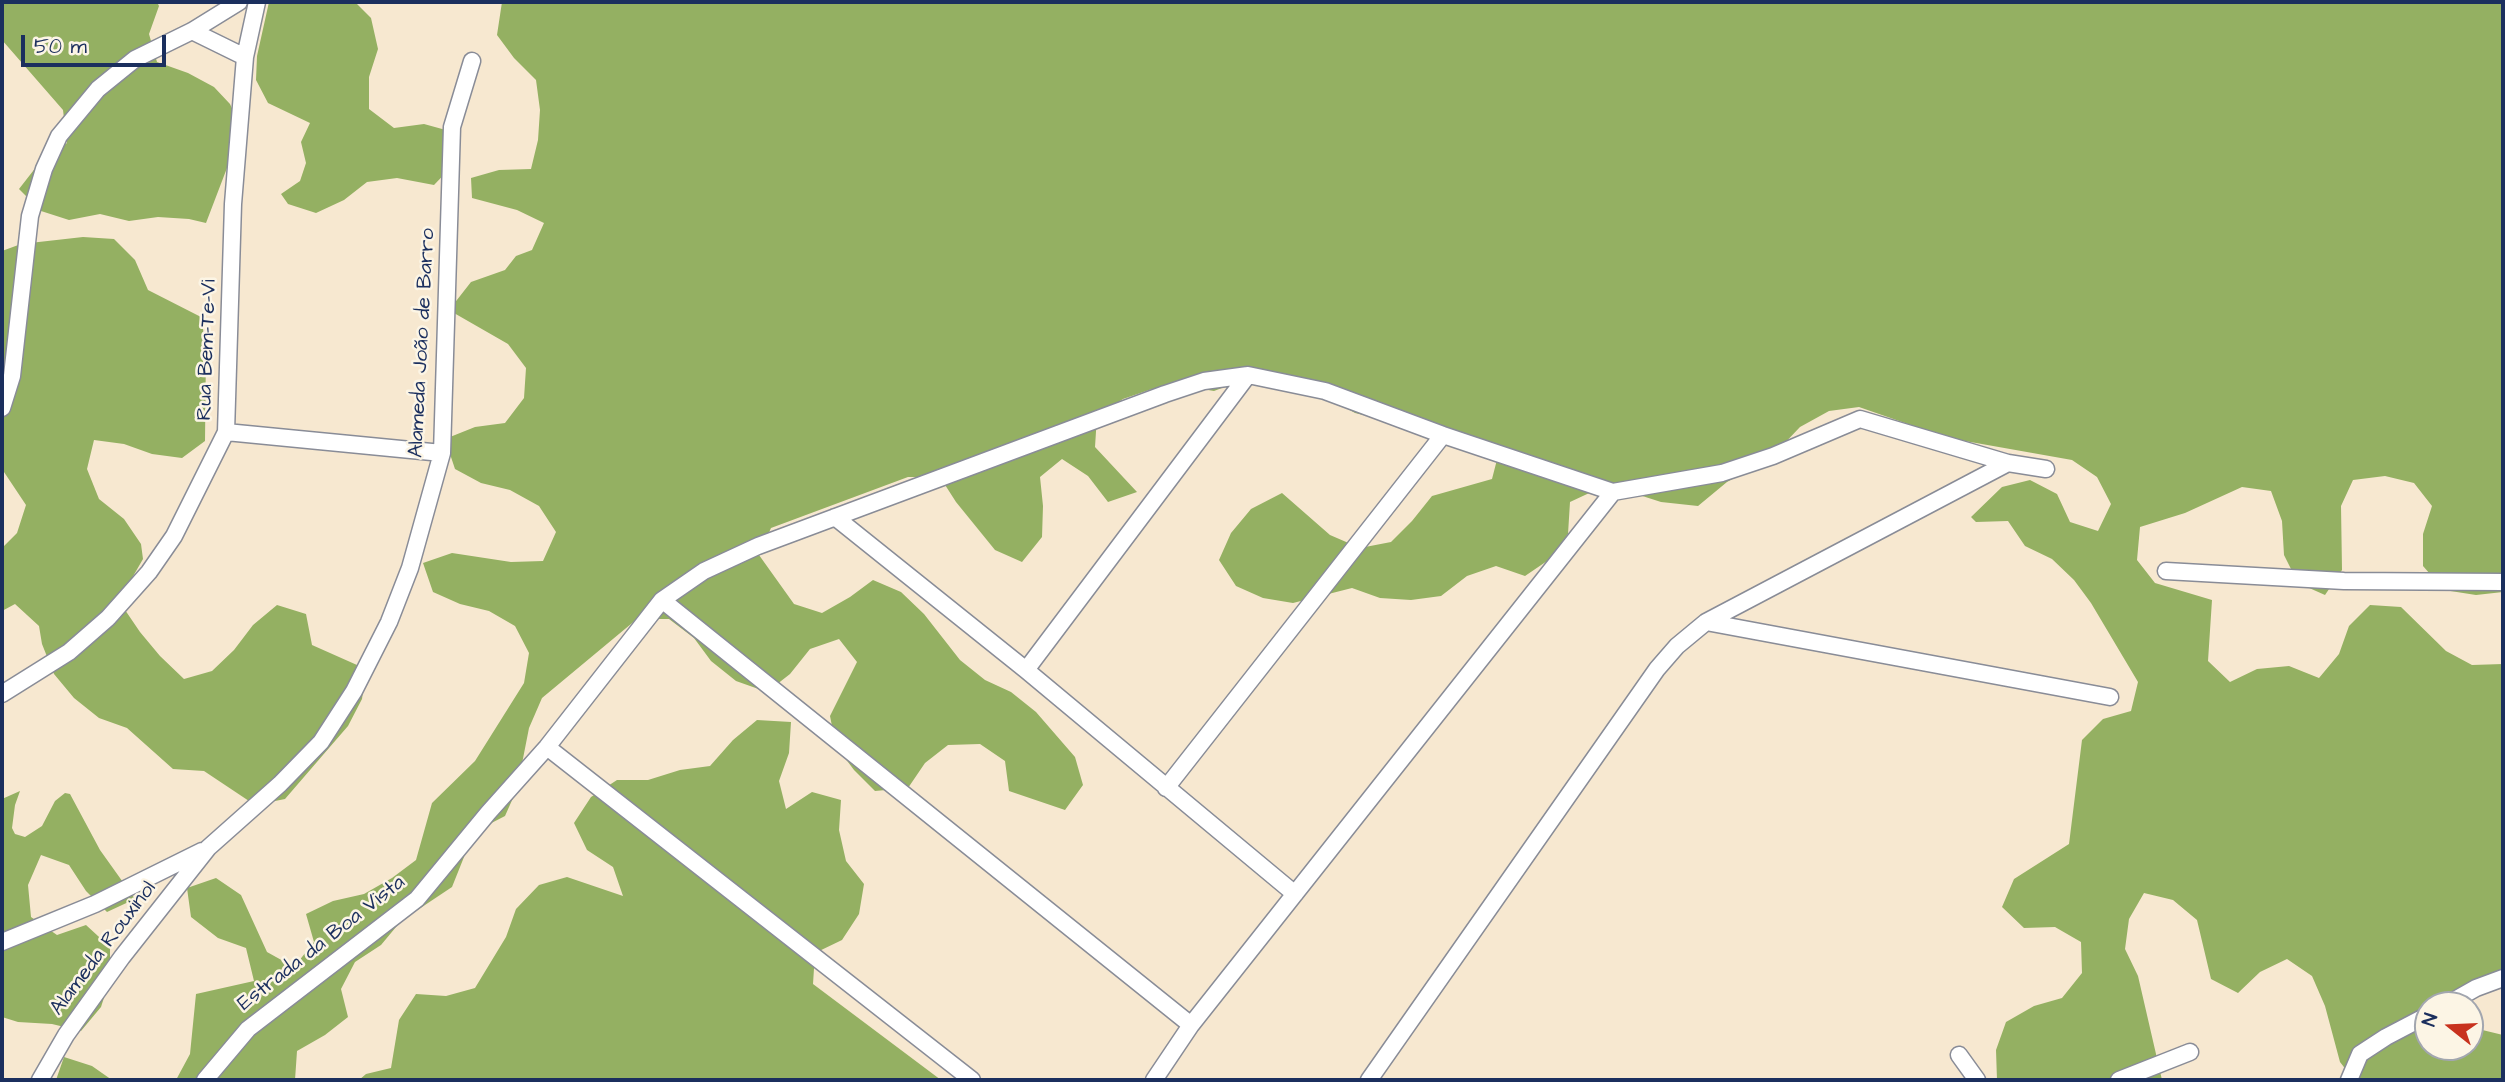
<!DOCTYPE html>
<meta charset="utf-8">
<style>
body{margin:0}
#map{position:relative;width:2505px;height:1082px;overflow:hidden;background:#f7e8d0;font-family:"Architects Daughter",sans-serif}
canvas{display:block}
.frame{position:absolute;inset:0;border:4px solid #1b2f5e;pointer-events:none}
.north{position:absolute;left:2414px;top:991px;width:70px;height:70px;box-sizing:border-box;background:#fcf5e5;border:2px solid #a2a6af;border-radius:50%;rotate:288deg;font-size:19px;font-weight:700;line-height:28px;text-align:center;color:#1b2f5e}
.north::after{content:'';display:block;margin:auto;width:24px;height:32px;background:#c8321e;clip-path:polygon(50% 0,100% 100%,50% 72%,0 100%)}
.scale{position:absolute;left:21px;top:35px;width:145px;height:32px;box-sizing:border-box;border:4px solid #1b2f5e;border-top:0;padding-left:9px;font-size:21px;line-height:24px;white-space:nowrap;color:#1b2f5e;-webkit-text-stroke:5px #fcf5e5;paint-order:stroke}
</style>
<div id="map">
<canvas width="2505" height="1082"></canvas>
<div class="frame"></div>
<div class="north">N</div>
<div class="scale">50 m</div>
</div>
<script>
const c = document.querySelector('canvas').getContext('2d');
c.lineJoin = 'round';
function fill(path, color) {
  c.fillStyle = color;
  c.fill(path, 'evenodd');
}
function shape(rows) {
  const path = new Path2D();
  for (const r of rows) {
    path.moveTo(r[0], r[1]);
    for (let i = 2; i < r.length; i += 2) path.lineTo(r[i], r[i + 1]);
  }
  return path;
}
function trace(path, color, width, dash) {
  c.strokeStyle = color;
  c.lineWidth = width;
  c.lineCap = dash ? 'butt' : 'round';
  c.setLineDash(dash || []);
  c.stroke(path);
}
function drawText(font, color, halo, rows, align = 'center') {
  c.font = font + ' "Architects Daughter",sans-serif';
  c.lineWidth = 5;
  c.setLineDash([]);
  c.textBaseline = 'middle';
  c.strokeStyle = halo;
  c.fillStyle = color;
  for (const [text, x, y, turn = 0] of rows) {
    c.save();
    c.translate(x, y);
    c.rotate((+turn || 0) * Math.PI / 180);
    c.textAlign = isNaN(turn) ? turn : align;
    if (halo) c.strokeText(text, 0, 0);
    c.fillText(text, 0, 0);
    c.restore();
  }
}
fill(shape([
 [2,2,157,2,159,6,149,34,157,62,188,73,214,87,230,104,235,115,235,147,206,223,189,219,158,217,129,221,100,214,69,220,41,211,19,189,40,162,67,143,63,110,2,40],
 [269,2,355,2,371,18,378,49,369,77,369,109,394,128,424,124,453,132,457,161,434,185,397,178,367,182,344,200,316,213,288,204,281,194,300,181,306,163,301,142,310,123,268,103,256,80,257,56],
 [502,2,2503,2,2503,592,2476,595,2444,590,2423,566,2423,534,2432,506,2414,483,2385,476,2353,480,2341,506,2342,570,2325,595,2298,583,2284,555,2282,521,2271,491,2242,487,2185,513,2140,527,2137,560,2155,583,2212,600,2208,661,2230,682,2257,669,2289,666,2319,678,2339,654,2349,626,2370,605,2401,607,2446,651,2472,665,2503,664,2503,978,2461,1005,2428,1005,2428,1047,2470,1047,2470,1027,2503,1035,2503,1080,2354,1080,2340,1062,2325,1006,2312,976,2287,959,2260,972,2238,993,2211,979,2197,920,2173,900,2144,893,2129,919,2125,949,2138,976,2162,1080,1997,1080,1996,1050,2006,1022,2034,1006,2062,998,2082,973,2081,942,2055,927,2024,928,2002,907,2014,879,2069,844,2082,740,2103,719,2131,711,2138,682,2091,603,2074,580,2052,559,2025,546,2008,521,1976,522,1971,517,2002,487,2030,480,2057,494,2070,522,2098,531,2111,504,2097,477,2072,460,1948,438,1859,407,1829,411,1800,427,1779,449,1756,466,1727,482,1698,506,1661,502,1630,492,1600,488,1570,502,1568,534,1550,559,1525,576,1496,566,1467,576,1441,596,1411,600,1380,598,1352,588,1293,603,1263,598,1236,586,1219,560,1231,533,1251,509,1282,493,1330,535,1360,548,1391,542,1412,521,1432,496,1492,479,1500,448,1355,413,1300,382,1243,380,1214,391,1184,386,1152,389,1123,399,1097,416,1095,447,1137,492,1108,502,1088,476,1062,459,1040,477,1043,506,1042,537,1022,562,995,550,956,502,940,477,908,477,771,528,759,555,794,604,822,613,850,597,873,580,901,592,924,614,960,660,985,680,1011,692,1036,712,1075,757,1083,785,1065,810,1009,791,1005,761,980,744,948,745,925,763,908,788,875,791,854,770,836,746,830,716,857,662,839,639,810,649,790,674,767,692,736,681,711,661,694,638,669,619,637,619,542,698,529,728,517,789,505,816,474,832,452,887,401,921,381,945,355,962,341,989,348,1017,325,1035,297,1051,295,1080,176,1080,190,1054,196,994,254,981,246,948,218,938,191,917,187,888,216,878,241,895,267,952,294,967,314,942,306,914,333,901,364,894,392,878,416,860,432,803,475,761,524,683,529,653,515,626,489,611,460,604,433,592,423,563,452,553,511,562,543,561,556,532,539,506,510,490,481,483,455,469,445,439,475,427,505,423,524,398,526,368,508,344,447,309,453,305,471,282,505,270,516,256,532,250,544,223,517,210,472,198,471,178,499,170,531,169,538,140,540,110,536,80,514,58,497,35],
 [83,237,114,239,135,260,148,290,201,317,206,347,205,441,182,458,152,454,124,444,94,440,87,469,99,499,124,519,141,544,143,559,132,578,123,607,140,632,160,656,184,679,212,671,234,650,253,625,277,605,306,614,312,645,366,669,362,699,348,726,285,799,255,805,204,771,173,769,127,728,99,718,74,698,54,674,42,644,39,626,15,604,2,611,2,548,17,533,26,505,2,469,2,251,21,244],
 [757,720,791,722,789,753,779,781,786,809,812,792,841,800,839,830,846,861,864,884,859,914,842,940,815,953,813,984,941,1080,359,1080,366,1074,391,1068,399,1020,416,994,446,996,475,988,506,937,516,909,539,885,567,877,623,896,613,867,587,850,574,823,591,797,617,780,648,780,680,770,710,766,733,740],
 [20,791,15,805,12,828,15,834,25,837,42,826,55,801,65,793,70,794,100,850,135,899,107,912,86,891,69,865,41,855,28,885,31,917,57,935,86,925,110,947,110,979,101,1007,81,1031,52,1024,18,1022,2,1017,2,799],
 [64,1057,92,1066,112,1080,56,1080]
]), '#94b062');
const street = shape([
 [192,31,245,57],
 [2,408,12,376,30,216,44,169,59,136,98,89,135,59,192,31,239,2],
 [226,432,442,453],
 [835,517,1026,670,1295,894],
 [2166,571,2344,581,2503,582],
 [662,600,1191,1025],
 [1706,622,2110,697],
 [1026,670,1248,375],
 [2,694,69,652,108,618,149,572,174,536,226,432,233,204,245,57,257,2],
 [547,747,972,1080],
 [1166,788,1443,435],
 [2,942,95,904,202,851],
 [2446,1005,2476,988,2503,978],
 [1959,1055,1977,1080],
 [40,1080,66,1035,122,957,208,848,280,784,321,742,354,691,389,622,410,568,442,453,452,127,472,61],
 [205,1080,248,1029,417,899,488,813,547,747,662,600,704,571,758,546,1165,394,1204,381,1248,375,1325,391,1443,435,1613,492],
 [1154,1080,1191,1025,1613,492,1722,473,1773,456,1860,419,2008,463,2046,469],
 [1369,1080,1657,669,1677,646,1706,622,2008,463],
 [2119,1080,2190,1052],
 [2349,1080,2360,1054,2386,1037,2428,1015]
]);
trace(street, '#898c97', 19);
trace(street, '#fff', 16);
drawText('21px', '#1b2f5e', '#fcf5e5', [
 ["Alameda João de Barro",423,343,-87],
 ["Rua Bem-Te-Vi",208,350,-88],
 ["Estrada da Boa Vista",322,944,-38],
 ["Alameda Rouxinol",104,949,-53]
]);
</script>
